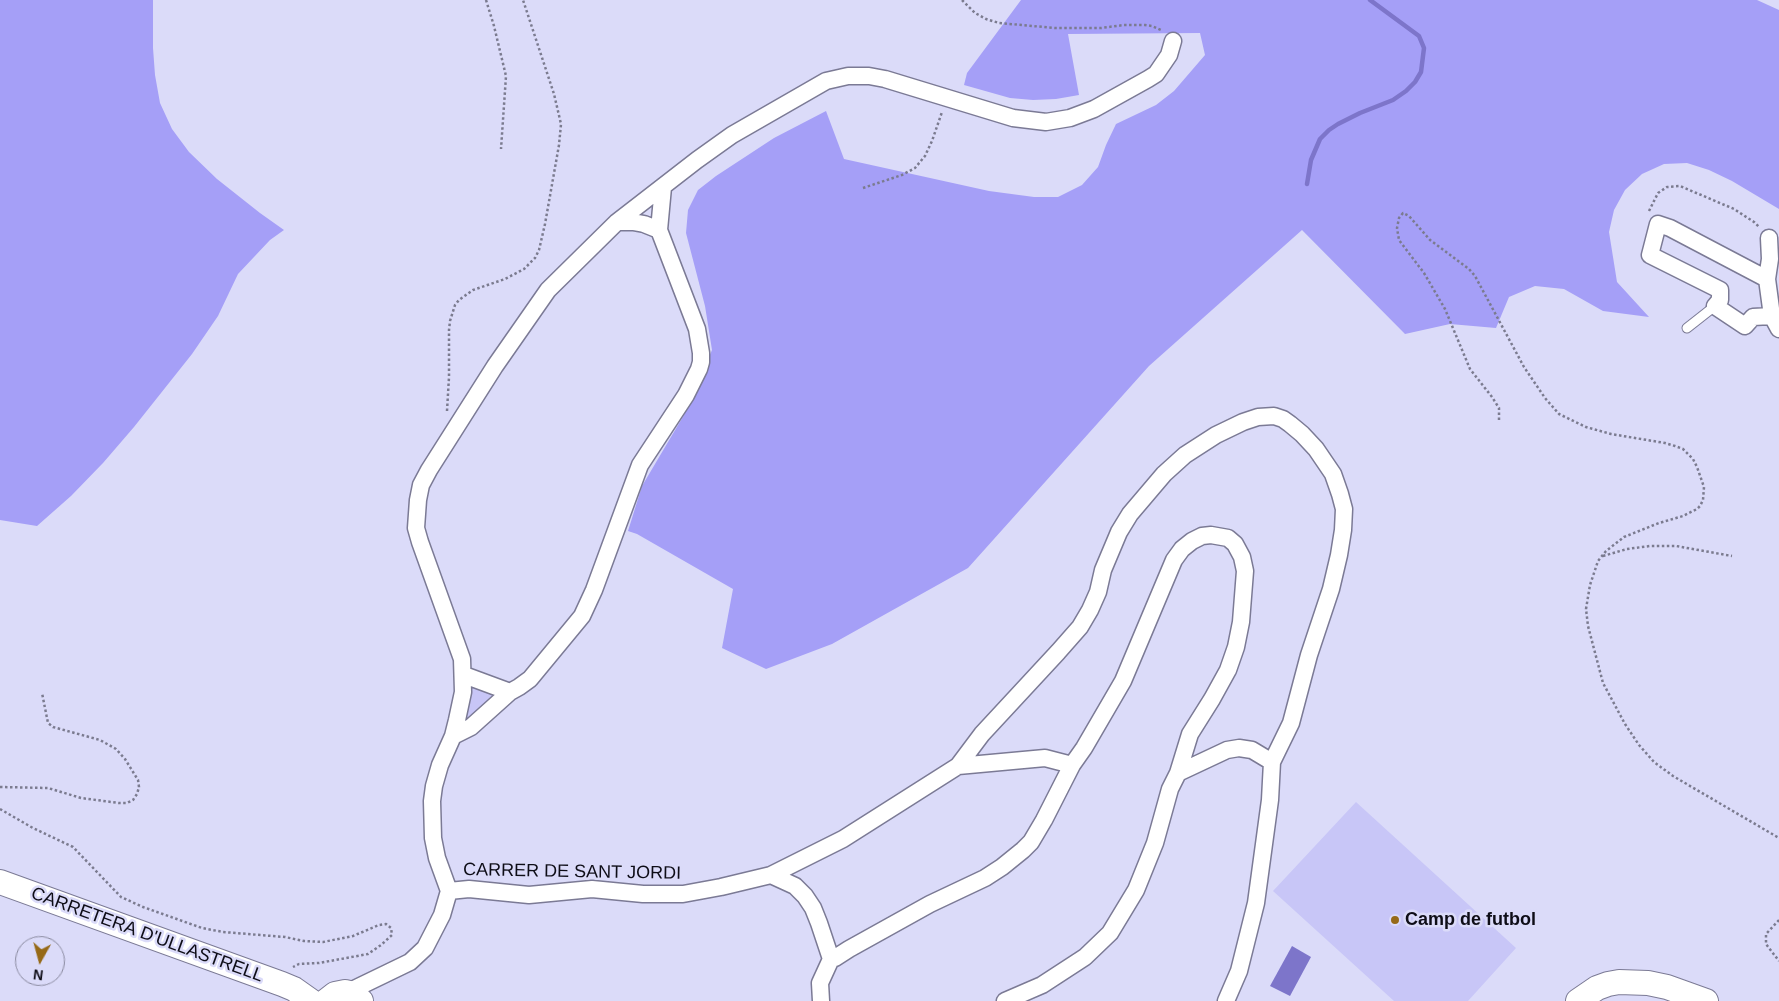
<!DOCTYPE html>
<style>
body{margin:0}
#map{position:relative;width:1779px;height:1001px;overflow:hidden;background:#dbdbf9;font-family:Arial,sans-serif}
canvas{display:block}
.north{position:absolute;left:15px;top:936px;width:50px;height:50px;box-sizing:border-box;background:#dbdbf9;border:1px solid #89899f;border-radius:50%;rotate:187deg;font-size:14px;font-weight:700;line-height:20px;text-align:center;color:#0e0d17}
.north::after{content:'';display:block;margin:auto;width:18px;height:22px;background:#966917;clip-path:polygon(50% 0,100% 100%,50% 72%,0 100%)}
</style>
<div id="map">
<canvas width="1779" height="1001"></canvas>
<div class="north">N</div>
</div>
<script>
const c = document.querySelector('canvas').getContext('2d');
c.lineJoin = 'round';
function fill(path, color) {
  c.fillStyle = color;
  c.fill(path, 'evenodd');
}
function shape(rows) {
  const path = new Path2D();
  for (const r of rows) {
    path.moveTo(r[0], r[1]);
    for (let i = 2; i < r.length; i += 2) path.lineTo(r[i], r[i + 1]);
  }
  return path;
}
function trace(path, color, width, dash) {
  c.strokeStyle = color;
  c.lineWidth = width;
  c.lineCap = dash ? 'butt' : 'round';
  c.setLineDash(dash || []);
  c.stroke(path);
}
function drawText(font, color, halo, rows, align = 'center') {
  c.font = font + ' Arial,sans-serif';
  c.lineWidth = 5;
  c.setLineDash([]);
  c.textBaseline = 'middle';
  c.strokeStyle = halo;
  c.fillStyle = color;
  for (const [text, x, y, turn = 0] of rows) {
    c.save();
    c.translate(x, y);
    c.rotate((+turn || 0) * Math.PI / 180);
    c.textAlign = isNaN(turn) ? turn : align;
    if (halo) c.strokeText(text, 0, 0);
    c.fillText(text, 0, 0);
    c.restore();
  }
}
fill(shape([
 [470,688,477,688,492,695,492,700,469,721,466,719,465,716],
 [1356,802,1516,948,1468,1001,1394,1001,1273,891]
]), '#c8c6f7');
fill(shape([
 [0,0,153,0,153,48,155,75,160,103,172,129,189,152,217,179,260,213,284,230,270,240,238,274,218,316,192,354,134,427,103,463,71,496,37,526,0,520],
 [1021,0,1757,0,1779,10,1779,209,1732,181,1709,170,1687,163,1664,164,1642,174,1625,190,1614,210,1609,232,1617,282,1649,317,1603,311,1564,289,1535,286,1509,297,1496,328,1450,324,1405,334,1302,230,1149,366,968,568,832,644,766,669,722,648,733,589,637,534,628,531,642,486,684,415,712,350,705,306,686,233,688,210,698,190,716,176,774,138,826,111,844,159,989,191,1034,197,1058,197,1082,185,1098,167,1106,145,1116,124,1156,105,1174,91,1205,55,1200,33,1068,34,1079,95,1056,99,1033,100,1010,98,964,85,967,73]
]), '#a59ff7');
fill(shape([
 [1292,946,1311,957,1290,996,1270,986]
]), '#7d75ca');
trace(shape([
 [1307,184,1311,160,1320,139,1329,130,1338,124,1360,113,1393,100,1406,91,1415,82,1421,72,1424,48,1419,36,1370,0]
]), '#7d75ca', 4.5);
const lane = shape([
 [1687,328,1715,306]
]);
const street = shape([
 [617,222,633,222,644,224,659,230],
 [1767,279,1770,259,1769,238],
 [1772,316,1753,317,1745,326,1715,306,1720,300,1720,290,1650,255,1658,224,1670,228,1767,279,1772,316,1779,329],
 [464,675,510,692],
 [453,736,471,727,510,692,519,687,530,679,582,616,594,590,640,465,686,395,699,369,701,362,701,353,697,329,659,230,663,187],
 [958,766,1045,758,1072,765],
 [1178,773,1227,750,1239,748,1252,750,1272,762],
 [771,875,795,886,805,896,813,908,819,923,831,959,820,983,821,1001],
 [449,891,469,889,529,895,592,889,643,894,683,894,721,887,771,875,843,839,958,766,982,734,1058,652,1080,627,1090,610,1098,592,1103,570,1119,532,1130,514,1164,474,1185,455,1216,435,1243,422,1258,417,1274,416,1283,419,1290,424,1302,434,1316,449,1333,474,1340,494,1344,509,1343,530,1339,555,1331,589,1309,655,1291,723,1272,762,1270,800,1256,903,1239,971,1226,1001],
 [831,959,835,958,849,949,930,904,985,878,1002,867,1023,850,1031,842,1044,820,1072,765,1084,748,1123,681,1174,560,1182,549,1192,541,1202,536,1211,535,1228,538,1235,544,1242,557,1245,571,1241,622,1236,647,1228,670,1212,699,1190,734,1178,773,1170,789,1155,843,1136,890,1110,933,1085,957,1042,985,1005,1001],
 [348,992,410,962,425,948,442,915,449,891,437,858,433,838,432,801,434,786,440,765,453,736,457,720,463,692,462,659,420,542,416,528,418,500,421,485,429,470,495,366,548,290,617,222,697,160,732,135,826,81,848,76,869,76,885,79,1013,118,1046,122,1070,118,1094,109,1148,79,1156,74,1169,55,1173,41]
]);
const secondary = shape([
 [0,882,282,984,294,989,311,1001],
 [326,1001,335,994,345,992,354,994,361,1001],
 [1578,1001,1597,988,1608,984,1619,982,1648,983,1667,987,1706,1001]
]);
trace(lane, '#7b7a95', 11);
trace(street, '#7b7a95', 19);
trace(secondary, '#7b7a95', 26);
trace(shape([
 [486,0,494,26,506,76,501,149],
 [962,0,975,13,986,19,999,23,1055,28,1101,28,1124,25,1145,25,1152,26,1161,30],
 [863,188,902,175,915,168,925,156,932,141,942,112],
 [1649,211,1658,193,1667,187,1680,186,1734,209,1754,222,1759,227],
 [447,411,449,377,449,330,450,321,455,305,459,300,473,290,505,279,524,269,535,258,539,250,545,224,559,145,561,124,554,94,523,0],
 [1499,420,1499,408,1492,397,1470,369,1445,309,1424,273,1399,240,1397,228,1399,218,1403,213,1409,216,1430,240,1469,269,1475,276,1524,367,1545,398,1559,414,1586,427,1611,434,1665,443,1675,446,1683,449,1693,459,1697,467,1704,487,1703,500,1700,506,1697,509,1683,516,1659,523,1624,537,1606,551,1598,561,1590,585,1586,609,1588,626,1603,683,1625,724,1639,745,1654,762,1673,776,1779,838],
 [1603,556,1627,549,1650,546,1676,546,1732,556],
 [0,787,48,788,81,798,119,803,127,803,133,800,137,794,139,787,138,780,125,759,116,749,100,740,53,727,48,723,42,693],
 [0,809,33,828,73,847,121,897,143,907,202,928,223,932,285,937,304,941,323,942,353,936,379,925,386,924,391,928,392,935,381,945,368,954,319,963,299,964,293,967],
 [1779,920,1766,934,1766,944,1779,961]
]), '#7b7b8f', 2.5, [2.5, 2.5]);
trace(lane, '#fff', 9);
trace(street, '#fff', 16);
trace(secondary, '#fff', 24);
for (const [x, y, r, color] of [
 [1395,920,5,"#966917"]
]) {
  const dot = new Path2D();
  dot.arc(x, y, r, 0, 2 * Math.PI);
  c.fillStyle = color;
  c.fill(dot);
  trace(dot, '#dbdbf9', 2);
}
drawText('18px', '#0e0d17', '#dbdbf9', [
 ["CARRER DE SANT JORDI",572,872,1],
 ["CARRETERA D'ULLASTRELL",147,935,20]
]);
drawText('bold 18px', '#0e0d17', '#dbdbf9', [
 ["Camp de futbol",1405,920]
], 'left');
</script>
